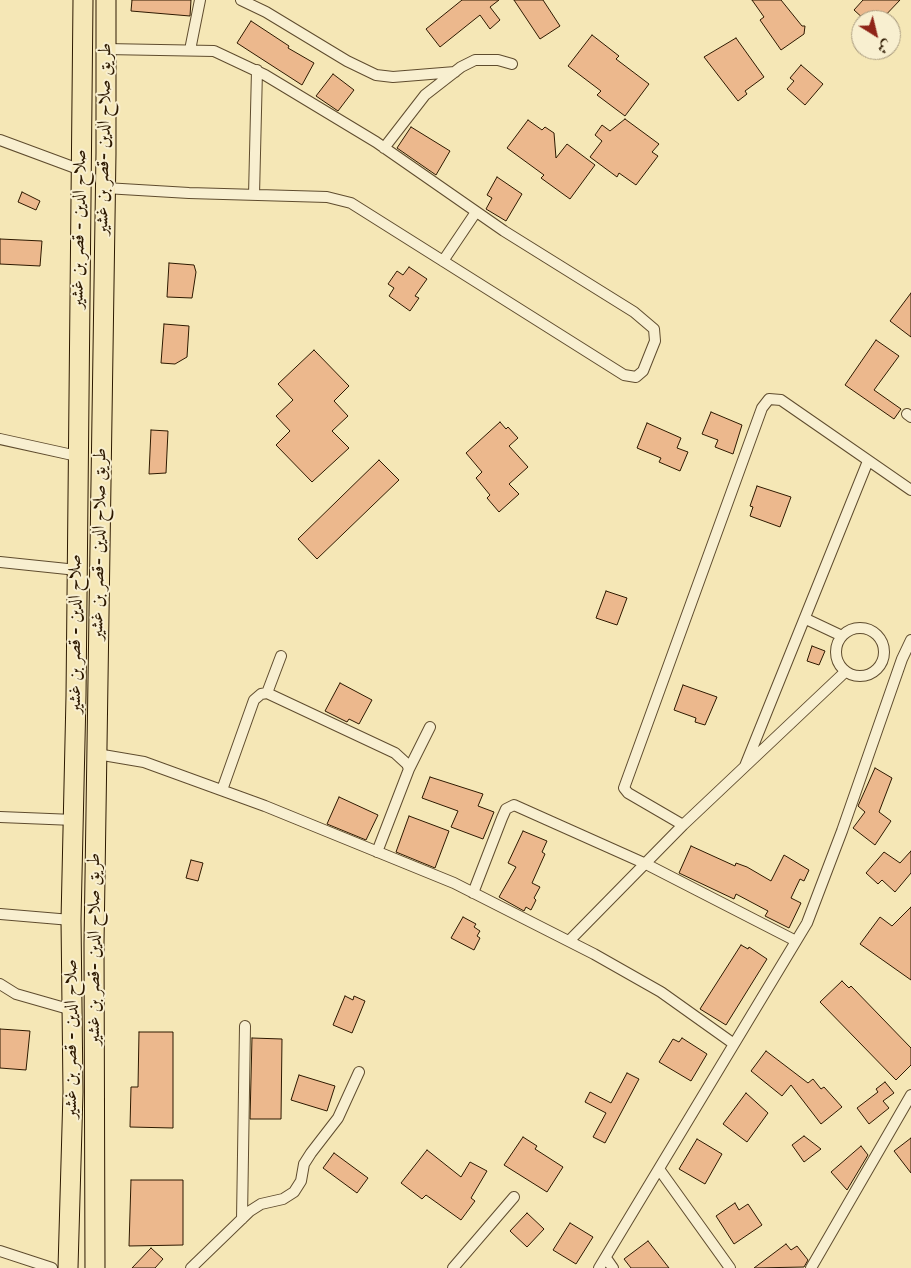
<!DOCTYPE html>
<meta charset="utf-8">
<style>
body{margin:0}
#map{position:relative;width:911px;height:1268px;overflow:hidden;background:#f5e7b6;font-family:"IM FELL English",Amiri,serif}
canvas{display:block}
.north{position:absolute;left:851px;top:10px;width:50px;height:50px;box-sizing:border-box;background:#f8efd0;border:1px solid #a7997d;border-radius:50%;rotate:144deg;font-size:14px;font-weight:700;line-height:20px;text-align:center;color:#2d1900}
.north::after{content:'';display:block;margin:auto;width:18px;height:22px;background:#8f2418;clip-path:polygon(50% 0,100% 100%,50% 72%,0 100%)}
</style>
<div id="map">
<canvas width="911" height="1268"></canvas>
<div class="north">ش</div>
</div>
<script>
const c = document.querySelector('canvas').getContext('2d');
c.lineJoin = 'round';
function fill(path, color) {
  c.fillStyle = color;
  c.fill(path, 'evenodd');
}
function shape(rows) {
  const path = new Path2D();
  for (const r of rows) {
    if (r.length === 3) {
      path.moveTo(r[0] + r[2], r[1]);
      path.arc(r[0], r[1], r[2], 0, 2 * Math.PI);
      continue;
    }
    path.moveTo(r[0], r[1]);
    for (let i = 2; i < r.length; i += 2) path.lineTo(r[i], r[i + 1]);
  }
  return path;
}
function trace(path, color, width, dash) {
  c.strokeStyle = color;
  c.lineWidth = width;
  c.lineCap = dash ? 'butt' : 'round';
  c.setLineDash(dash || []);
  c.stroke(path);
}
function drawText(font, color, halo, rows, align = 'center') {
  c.font = font + ' "IM FELL English",Amiri,serif';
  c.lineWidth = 4;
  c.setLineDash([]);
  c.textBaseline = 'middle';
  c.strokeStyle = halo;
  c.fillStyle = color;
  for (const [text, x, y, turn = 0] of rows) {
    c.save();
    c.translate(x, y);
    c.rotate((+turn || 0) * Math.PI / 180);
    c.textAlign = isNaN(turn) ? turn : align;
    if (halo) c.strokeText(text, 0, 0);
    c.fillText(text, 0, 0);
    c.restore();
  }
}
const building = shape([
 [132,0,191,0,190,16,131,11,132,0],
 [462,0,499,0,490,7,500,20,490,29,480,15,440,47,426,29,462,0],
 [514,0,543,0,560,26,540,39,514,0],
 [752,0,781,0,802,26,805,26,804,34,781,50,760,20,764,17,752,0],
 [863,0,900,0,881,20,865,20,854,10,863,0],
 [251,21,289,46,288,48,314,63,302,85,237,43,251,21],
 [592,35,619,56,616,59,649,84,625,116,597,95,601,91,568,66,592,35],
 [736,38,764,77,745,91,747,94,738,101,704,57,736,38],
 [801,65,823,84,805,105,787,89,794,81,790,78,801,65],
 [333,74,354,90,338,111,316,96,333,74],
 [625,119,659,144,652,152,658,156,636,185,619,173,617,177,590,157,602,141,595,135,602,125,610,131,625,119],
 [528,120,542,130,545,127,554,133,556,158,567,144,595,165,570,199,541,178,544,175,507,148,528,120],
 [411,127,450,151,436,175,397,148,411,127],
 [497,177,522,194,506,221,486,209,492,198,487,195,497,177],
 [22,192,40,201,36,210,18,202,22,192],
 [0,239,42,241,40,266,0,264,0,239],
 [169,263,194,265,196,272,192,298,167,297,169,263],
 [409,267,427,279,415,296,419,298,410,311,389,296,394,288,388,284,397,271,403,275,409,267],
 [911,293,911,337,890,321,911,293],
 [164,324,189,326,187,357,175,364,161,363,164,324],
 [876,340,899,356,874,390,901,409,894,419,845,385,876,340],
 [314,350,349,386,334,401,348,416,332,431,349,448,312,482,276,445,290,431,276,416,293,400,278,384,314,350],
 [711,412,742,425,733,454,715,447,718,440,702,434,711,412],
 [500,422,506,429,508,427,518,438,509,446,528,467,509,484,519,494,499,512,487,498,490,495,476,478,482,472,466,453,500,422],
 [647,423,681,438,677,448,688,452,680,471,659,462,661,458,637,448,647,423],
 [151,430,168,431,166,473,149,474,151,430],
 [379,460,399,480,317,559,298,539,379,460],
 [757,486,791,497,780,527,750,516,753,507,750,506,757,486],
 [606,591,627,598,617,625,596,618,606,591],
 [812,646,825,651,819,665,807,661,812,646],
 [340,683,372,700,359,724,349,719,347,722,325,711,340,683],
 [683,685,717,697,705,725,695,722,696,718,674,710,683,685],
 [875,768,892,778,879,812,891,821,875,845,853,828,865,812,858,806,875,768],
 [430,777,483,794,478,806,494,812,483,839,451,827,458,811,422,798,430,777],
 [339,797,378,815,366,840,327,824,339,797],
 [409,816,449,831,435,868,396,852,409,816],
 [523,831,547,841,542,852,545,854,532,883,540,887,534,898,536,900,531,910,526,907,524,911,499,897,516,867,508,863,523,831],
 [691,846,735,866,736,863,747,867,771,881,784,855,809,870,804,881,800,879,791,898,801,903,789,928,765,916,768,911,736,894,734,899,679,873,691,846],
 [911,851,911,873,895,892,882,880,878,884,866,873,884,852,900,863,911,851],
 [191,860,203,863,198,881,186,878,191,860],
 [911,907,911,980,860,944,880,917,892,926,911,907],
 [463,917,476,924,474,927,480,931,477,936,480,938,474,950,451,938,463,917],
 [741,945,748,949,749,947,767,959,726,1025,700,1009,741,945],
 [842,981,849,988,851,986,911,1048,911,1065,896,1080,820,1002,842,981],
 [345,996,353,1000,354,996,365,1001,352,1033,333,1025,345,996],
 [0,1029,30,1031,26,1070,0,1068,0,1029],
 [139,1032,173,1032,173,1128,130,1127,131,1087,138,1087,139,1032],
 [252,1038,282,1039,281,1119,250,1119,252,1038],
 [682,1038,707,1054,691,1081,659,1062,673,1039,679,1042,682,1038],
 [766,1051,808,1083,813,1079,821,1089,824,1087,842,1107,821,1124,791,1085,782,1096,751,1071,766,1051],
 [627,1073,639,1079,605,1143,593,1137,606,1113,585,1102,590,1092,611,1103,627,1073],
 [299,1075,335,1086,327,1111,291,1100,299,1075],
 [885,1082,894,1093,883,1101,889,1108,869,1124,857,1108,878,1092,876,1089,885,1082],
 [746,1093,768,1113,747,1142,723,1124,746,1093],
 [804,1136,821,1149,804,1162,792,1145,804,1136],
 [523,1137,537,1146,535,1149,563,1167,547,1192,504,1165,523,1137],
 [911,1138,911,1173,894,1151,911,1138],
 [697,1139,722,1154,705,1184,679,1169,697,1139],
 [861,1146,868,1155,847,1190,831,1172,861,1146],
 [427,1150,461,1177,470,1162,487,1171,471,1198,475,1201,461,1220,426,1195,422,1199,401,1183,427,1150],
 [334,1153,368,1178,357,1193,323,1168,334,1153],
 [131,1180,183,1180,183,1245,129,1246,131,1180],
 [735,1203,739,1210,748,1204,762,1225,734,1244,716,1216,735,1203],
 [527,1213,544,1229,527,1247,510,1231,527,1213],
 [570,1223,593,1237,576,1264,553,1250,570,1223],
 [648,1241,669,1268,631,1268,624,1259,648,1241],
 [786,1244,791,1250,797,1246,808,1260,804,1267,754,1268,786,1244],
 [151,1248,163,1259,155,1268,132,1268,151,1248]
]);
fill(building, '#ecb88d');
trace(building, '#2d1900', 1);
const street = shape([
 [241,0,266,12,347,61,376,75,393,77,455,72],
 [190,50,200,0],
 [0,140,81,170],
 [384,148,425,95,461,67,475,60,498,60,512,64],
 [105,188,189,193,327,197,351,203,624,375,636,377,643,371,655,341,654,329,634,312,504,231,376,142,265,75,214,51,106,49],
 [254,195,257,70],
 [443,261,476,212],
 [907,414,911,417],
 [0,439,77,456],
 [0,562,77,570],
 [806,619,842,636],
 [860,652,24],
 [267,693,281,656],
 [97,754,144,762,265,806,454,883,594,954,661,992,734,1044],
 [745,766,868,461],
 [409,769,430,727],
 [222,790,254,700,261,694,267,693,395,753,407,764,409,769,377,852],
 [0,817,74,820],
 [683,825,628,793,624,788,762,408,769,399,781,400,911,490],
 [473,893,502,818,506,809,514,805,646,864,796,941],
 [0,914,71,920],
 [569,941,683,825,845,672],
 [0,984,16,994,72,1010],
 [659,1169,730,1268],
 [242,1219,245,1026],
 [0,1251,52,1268],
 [606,1258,613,1268],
 [191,1268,250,1211,261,1204,283,1199,294,1192,301,1181,304,1164,311,1153,338,1118,359,1072],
 [453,1268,514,1197],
 [599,1268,807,923,842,831,902,659,911,640],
 [811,1268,911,1095]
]);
const highway = shape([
 [68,1268,73,1092,71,920,76,696,83,0],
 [95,1268,94,943,106,153,106,0]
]);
trace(street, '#5f4c2e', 12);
trace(highway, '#2d1900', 21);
trace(street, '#f8efd0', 10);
trace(highway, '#f5e7b6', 19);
drawText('18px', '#2d1900', '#f8efd0', [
 ["طريق صلاح الدين -قصر بن غشير",105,139,-89],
 ["صلاح الدين - قصر بن غشير",80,229,-89],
 ["طريق صلاح الدين -قصر بن غشير",100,544,-89],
 ["صلاح الدين - قصر بن غشير",76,634,-90],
 ["طريق صلاح الدين -قصر بن غشير",95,949,-90],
 ["صلاح الدين - قصر بن غشير",72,1039,-90]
]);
</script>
